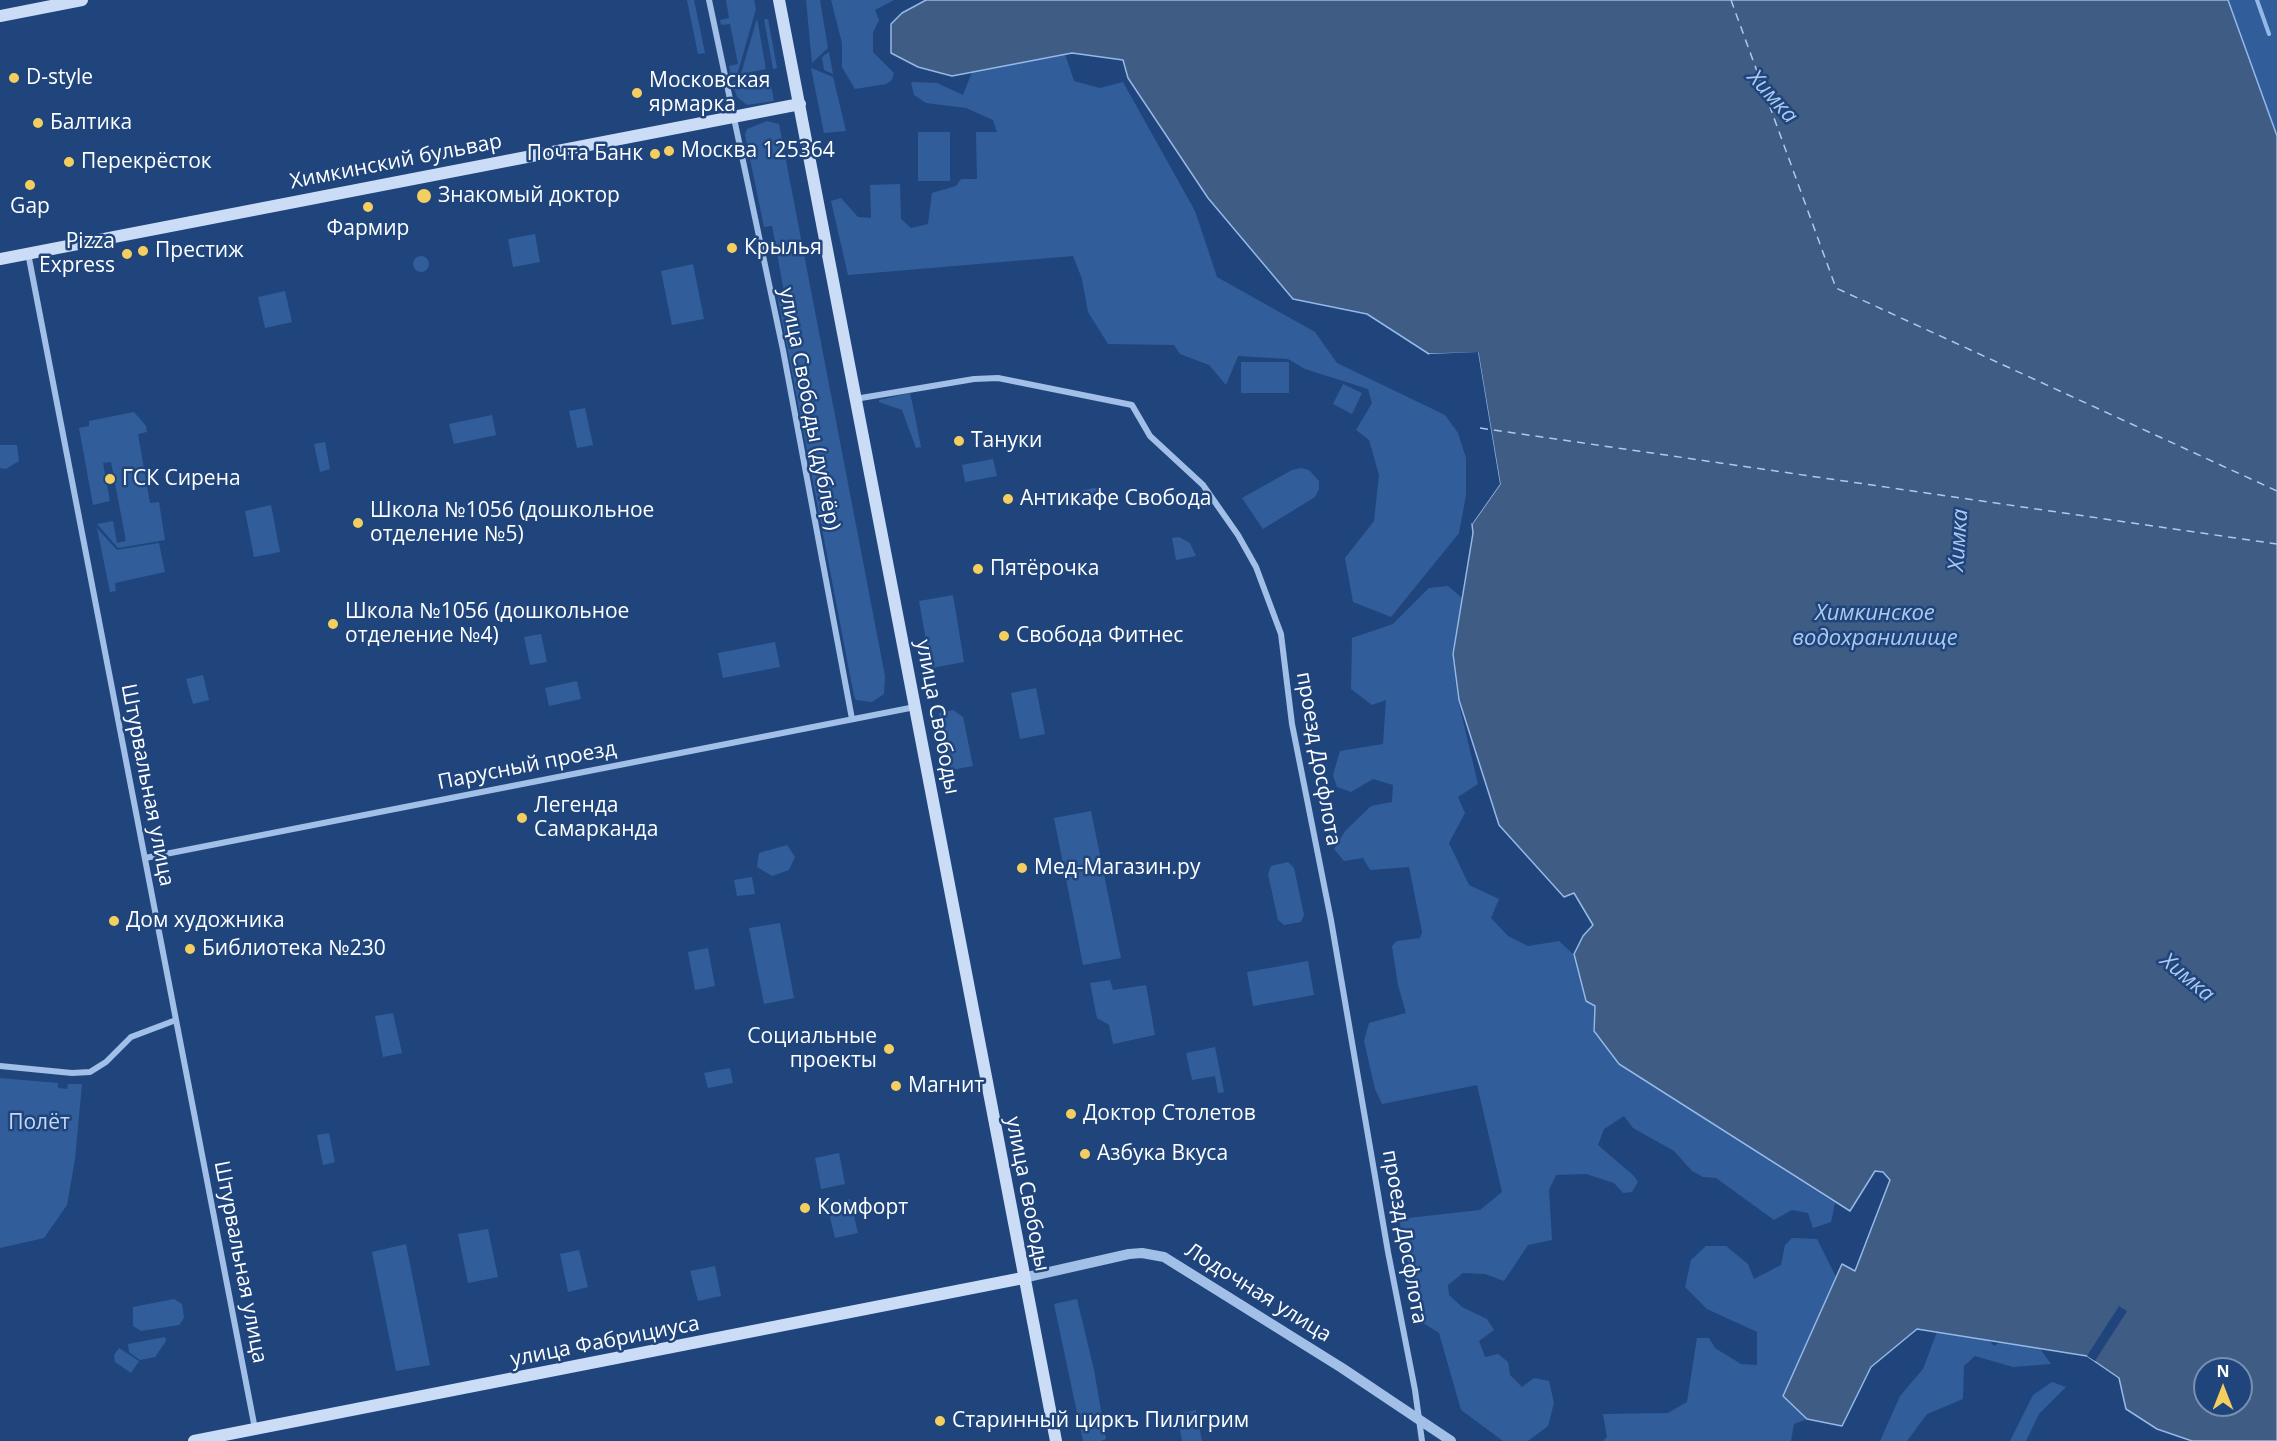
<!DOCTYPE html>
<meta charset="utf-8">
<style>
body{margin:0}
#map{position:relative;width:2277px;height:1441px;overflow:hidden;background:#1f457c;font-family:"Open Sans",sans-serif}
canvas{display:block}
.north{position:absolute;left:2193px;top:1357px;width:60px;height:60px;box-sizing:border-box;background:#1f457c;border:2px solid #798fb0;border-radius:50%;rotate:0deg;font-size:16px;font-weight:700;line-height:24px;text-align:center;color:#fff}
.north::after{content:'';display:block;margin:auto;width:21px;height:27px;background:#f5ce60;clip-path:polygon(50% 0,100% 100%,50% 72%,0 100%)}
</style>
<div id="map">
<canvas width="2277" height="1441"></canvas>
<div class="north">N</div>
</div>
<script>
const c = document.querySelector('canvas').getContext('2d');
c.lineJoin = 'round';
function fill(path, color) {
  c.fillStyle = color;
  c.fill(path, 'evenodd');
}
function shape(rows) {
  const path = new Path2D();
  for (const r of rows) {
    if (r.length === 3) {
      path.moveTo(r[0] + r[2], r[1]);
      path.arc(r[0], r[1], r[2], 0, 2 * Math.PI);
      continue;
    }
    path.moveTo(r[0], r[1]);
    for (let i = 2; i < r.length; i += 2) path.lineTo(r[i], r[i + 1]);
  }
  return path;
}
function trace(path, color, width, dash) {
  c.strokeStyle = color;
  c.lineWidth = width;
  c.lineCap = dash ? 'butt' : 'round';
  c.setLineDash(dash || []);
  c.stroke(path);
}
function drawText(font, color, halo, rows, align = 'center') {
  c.font = font + ' "Open Sans",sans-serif';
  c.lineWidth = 5;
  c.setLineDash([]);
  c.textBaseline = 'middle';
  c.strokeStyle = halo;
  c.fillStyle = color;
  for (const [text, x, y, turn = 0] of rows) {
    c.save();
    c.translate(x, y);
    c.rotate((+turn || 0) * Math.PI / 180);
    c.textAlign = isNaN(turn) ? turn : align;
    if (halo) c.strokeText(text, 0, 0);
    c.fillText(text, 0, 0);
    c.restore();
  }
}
fill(shape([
 [687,0,694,0,705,53,698,54],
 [726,0,754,0,756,9,737,75,731,76,729,66,738,64,730,24,721,25,720,20,729,18],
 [806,0,820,0,828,48,812,63],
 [831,0,894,0,875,10,879,20,873,33,873,52,894,73,892,80,886,84,855,89,842,67,842,43],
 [2228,0,2277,0,2277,136],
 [757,18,766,69,741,74],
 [768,19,777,68,773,69,764,19],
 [829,52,833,74,824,70,822,57],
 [1065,54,1074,81,1100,88,1123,82,1195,211,1217,277,1315,332,1337,363,1445,415,1458,433,1466,458,1466,495,1459,533,1391,617,1353,602,1345,558,1374,521,1379,475,1369,440,1356,430,1372,403,1368,389,1305,369,1288,359,1238,356,1226,385,1209,365,1180,354,1174,345,1108,344,1088,312,1082,279,1073,256,848,275,831,201,841,198,858,217,871,218,870,185,900,184,901,219,911,228,928,224,932,193,956,186,961,179,977,179,976,132,997,132,993,120,966,108,926,103,914,95,911,82,937,83,963,95,972,72],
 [811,68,833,77,846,131,824,133],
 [769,75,774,101,747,105,737,97,732,82],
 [767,121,779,124,885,676,884,694,872,702,856,700,854,696,777,294,784,292,772,226,764,227,745,135,747,129],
 [918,132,950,132,950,181,918,181],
 [535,234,540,262,513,267,508,239],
 [421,264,8],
 [693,264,704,319,672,325,661,271],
 [285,291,292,322,265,328,258,297],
 [1241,362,1289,362,1289,393,1241,393],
 [1343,384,1362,393,1352,414,1333,404],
 [910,393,914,411,921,447,916,448,902,410,879,402,879,400],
 [585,408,593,445,577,448,569,411],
 [134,412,146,426,147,432,138,434,150,503,159,502,165,540,118,548,97,524,113,521,117,543,126,541,111,462,103,463,110,501,93,505,79,428,89,426,89,421],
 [492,415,496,435,454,444,449,424],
 [325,442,330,469,320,472,314,444],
 [0,445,17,445,19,461,6,469,0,468],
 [993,459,997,476,965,482,962,465],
 [1301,468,1309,470,1319,481,1319,489,1315,497,1263,529,1242,498,1292,470],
 [1098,487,1100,499,1073,505,1071,493],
 [271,505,280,552,254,557,245,511],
 [97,528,117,550,159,543,165,572,115,583,116,591,110,592],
 [1179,537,1190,543,1196,556,1176,560,1172,538],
 [1448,586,1462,598,1452,654,1458,700,1478,784,1458,797,1465,813,1449,843,1469,885,1499,899,1491,918,1508,936,1528,946,1559,941,1573,954,1585,1001,1594,1006,1593,1031,1618,1064,1835,1203,1831,1222,1813,1228,1808,1213,1792,1210,1774,1220,1716,1178,1703,1177,1692,1171,1674,1151,1633,1128,1624,1116,1604,1129,1598,1145,1634,1176,1638,1182,1632,1192,1623,1193,1614,1183,1586,1174,1556,1175,1549,1190,1552,1240,1528,1245,1504,1281,1485,1274,1463,1273,1448,1285,1449,1295,1462,1307,1487,1319,1494,1330,1479,1341,1485,1357,1498,1354,1508,1362,1510,1375,1522,1387,1534,1378,1549,1381,1554,1403,1548,1426,1528,1441,1503,1441,1461,1410,1439,1333,1420,1321,1399,1219,1480,1210,1502,1192,1477,1085,1382,1104,1375,1089,1364,1041,1369,1023,1406,1013,1398,985,1392,946,1397,941,1420,938,1422,932,1409,867,1370,870,1363,858,1344,861,1334,849,1345,831,1371,806,1392,802,1393,785,1373,779,1351,792,1337,787,1333,775,1340,751,1383,744,1386,700,1372,705,1351,689,1352,638,1393,624,1429,588],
 [953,595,964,662,931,668,919,601],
 [541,634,547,662,530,665,524,637],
 [775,642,780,667,723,678,718,653],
 [203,675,209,700,193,704,186,679],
 [577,681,581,699,549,706,545,688],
 [1036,688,1045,734,1020,739,1011,693],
 [953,710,963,717,973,766,951,770,939,713],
 [1091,811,1121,958,1083,965,1054,818],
 [787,845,795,857,789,870,772,876,757,867,759,853],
 [1288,862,1294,868,1304,915,1301,922,1284,925,1278,920,1268,874,1271,866],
 [752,877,755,894,737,896,734,880],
 [780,923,794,998,764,1004,749,928],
 [708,948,715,986,695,990,688,952],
 [1308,961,1314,995,1253,1006,1247,972],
 [1110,980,1113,990,1146,985,1155,1035,1113,1044,1109,1025,1097,1018,1090,983],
 [393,1013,402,1053,383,1057,375,1016],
 [1215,1047,1224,1092,1218,1093,1215,1076,1192,1080,1186,1053],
 [730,1068,733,1083,708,1088,704,1073],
 [0,1078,58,1083,58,1088,67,1089,68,1084,82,1084,75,1159,67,1205,44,1238,0,1248],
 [329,1133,335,1162,323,1165,317,1135],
 [839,1153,845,1184,821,1189,815,1158],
 [850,1199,858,1233,835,1238,827,1205],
 [488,1229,498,1277,468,1283,458,1234],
 [1792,1238,1817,1239,1836,1277,1783,1396,1807,1419,1794,1424,1791,1441,1603,1441,1607,1437,1603,1414,1668,1413,1687,1402,1697,1338,1709,1338,1715,1348,1741,1364,1757,1365,1757,1332,1707,1309,1685,1287,1691,1260,1706,1246,1726,1246,1748,1264,1754,1279,1781,1265,1785,1245],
 [406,1244,430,1365,396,1371,372,1252],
 [579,1250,588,1287,568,1292,560,1254],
 [715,1266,721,1296,698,1301,690,1271],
 [174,1299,182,1304,184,1318,179,1325,141,1331,133,1326,133,1307],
 [1077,1299,1094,1370,1106,1439,1101,1441,1083,1441,1054,1304],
 [1941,1321,1984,1335,1994,1346,2011,1336,2038,1346,2051,1364,2013,1367,1975,1356,1964,1366,1963,1399,1927,1414,1907,1441,1880,1441,1900,1396,1923,1369],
 [165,1337,166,1341,155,1357,140,1360,129,1352,128,1344],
 [119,1348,139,1361,131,1373,115,1362,114,1355],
 [2052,1382,2066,1387,2039,1414,2026,1441,2010,1441,2033,1395],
 [1196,1410,1202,1441,1182,1441,1177,1414]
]), '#315e9a');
const water = shape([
 [926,0,2228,0,2277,136,2277,1441,2192,1441,2157,1429,2126,1409,2119,1378,2087,1356,1917,1329,1871,1367,1842,1426,1807,1419,1783,1396,1842,1264,1855,1271,1890,1180,1883,1172,1875,1171,1850,1211,1619,1064,1594,1031,1595,1006,1586,1001,1574,954,1583,936,1593,925,1574,893,1564,897,1499,825,1459,700,1453,654,1473,533,1472,524,1500,484,1478,353,1429,354,1367,314,1293,299,1208,198,1128,78,1123,60,1072,53,952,76,918,67,891,53,891,24,902,13,926,0],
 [2205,1369,2241,1369,2241,1405,2205,1405,2205,1369]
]);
fill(water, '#3f5c84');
trace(water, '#94b9e9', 1.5);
fill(shape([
 [1478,352,1500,484,1472,524,1471,520,1497,484,1476,356,1430,357,1429,354],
 [2119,1306,2127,1311,2095,1361,2087,1356]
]), '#1f457c');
trace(shape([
 [2257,0,2269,34]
]), '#94b9e9', 4);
trace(shape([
 [1731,0,1836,288,2277,491],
 [1480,428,2277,544]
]), '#acc9ef', 1.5, [8, 6]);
trace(shape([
 [709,0,783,350,852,719],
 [28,253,255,1429],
 [855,399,974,379,998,378,1132,405,1150,436,1203,485,1238,535,1256,567,1281,634,1292,724,1331,920,1388,1252,1415,1390,1422,1441],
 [145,858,915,707],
 [0,1066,72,1073,90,1072,106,1062,131,1037,176,1020]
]), '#a1bfe7', 6);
trace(shape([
 [1023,1278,1129,1254,1142,1253,1164,1257,1342,1368,1451,1441]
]), '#a1bfe7', 10);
trace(shape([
 [779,0,1056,1441],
 [0,16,82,0],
 [0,259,800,104],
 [194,1441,1023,1278]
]), '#cbdcf6', 12);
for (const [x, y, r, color] of [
 [14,78,6,"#f5ce60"],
 [637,93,6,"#f5ce60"],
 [38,123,6,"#f5ce60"],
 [669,151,6,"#f5ce60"],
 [655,154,6,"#f5ce60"],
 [69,162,6,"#f5ce60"],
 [30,185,6,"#f5ce60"],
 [424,196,8,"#f5ce60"],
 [368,207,6,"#f5ce60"],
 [732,248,6,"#f5ce60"],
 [143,251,6,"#f5ce60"],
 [127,254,6,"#f5ce60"],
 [959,441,6,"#f5ce60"],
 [110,479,6,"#f5ce60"],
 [1008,499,6,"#f5ce60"],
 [358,523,6,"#f5ce60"],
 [978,569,6,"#f5ce60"],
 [333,624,6,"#f5ce60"],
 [1004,636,6,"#f5ce60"],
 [522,818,6,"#f5ce60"],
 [1022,868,6,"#f5ce60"],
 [114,921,6,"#f5ce60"],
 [190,949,6,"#f5ce60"],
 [889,1049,6,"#f5ce60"],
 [896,1086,6,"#f5ce60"],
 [1071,1114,6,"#f5ce60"],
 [1085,1154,6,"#f5ce60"],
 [805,1208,6,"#f5ce60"],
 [940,1421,6,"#f5ce60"]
]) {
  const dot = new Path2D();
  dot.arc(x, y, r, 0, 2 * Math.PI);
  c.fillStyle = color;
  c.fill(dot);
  trace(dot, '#1f457c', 2);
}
drawText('21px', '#fff', '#1f457c', [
 ["D-style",26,78],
 ["Московская",649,81],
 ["ярмарка",649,105],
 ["Балтика",50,123],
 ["Москва 125364",681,151],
 ["Почта Банк",643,154,"right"],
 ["Перекрёсток",81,162],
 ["Знакомый доктор",438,196],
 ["Gap",30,207,"center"],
 ["Фармир",368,229,"center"],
 ["Pizza",115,242,"right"],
 ["Express",115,266,"right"],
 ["Крылья",744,248],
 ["Престиж",155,251],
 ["Тануки",971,441],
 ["ГСК Сирена",122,479],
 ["Антикафе Свобода",1020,499],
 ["Школа №1056 (дошкольное",370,511],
 ["отделение №5)",370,535],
 ["Пятёрочка",990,569],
 ["Школа №1056 (дошкольное",345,612],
 ["отделение №4)",345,636],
 ["Свобода Фитнес",1016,636],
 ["Легенда",534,806],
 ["Самарканда",534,830],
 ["Мед-Магазин.ру",1034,868],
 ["Дом художника",126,921],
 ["Библиотека №230",202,949],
 ["Социальные",877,1037,"right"],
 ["проекты",877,1061,"right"],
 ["Магнит",908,1086],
 ["Доктор Столетов",1083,1114],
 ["Азбука Вкуса",1097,1154],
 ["Комфорт",817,1208],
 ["Старинный циркъ Пилигрим",952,1421]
], 'left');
drawText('21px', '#fff', '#1f457c', [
 ["Химкинский бульвар",396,162,-11],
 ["улица Свободы (дублёр)",809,409,79],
 ["улица Свободы",937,717,79],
 ["проезд Досфлота",1318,759,80],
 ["Парусный проезд",527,766,-11],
 ["Штурвальная улица",147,785,79],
 ["улица Свободы",1027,1194,79],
 ["проезд Досфлота",1404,1237,80],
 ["Штурвальная улица",240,1262,79],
 ["Лодочная улица",1258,1293,32],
 ["улица Фабрициуса",605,1342,-11]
]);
drawText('21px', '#c4d9f5', '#1f457c', [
 ["Полёт",39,1123]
]);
drawText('italic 22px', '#acc9ef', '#1f457c', [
 ["Химка",1772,97,48],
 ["Химка",1959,540,-86],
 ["Химкинское",1875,614],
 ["водохранилище",1875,639],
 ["Химка",2187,978,40]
]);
</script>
